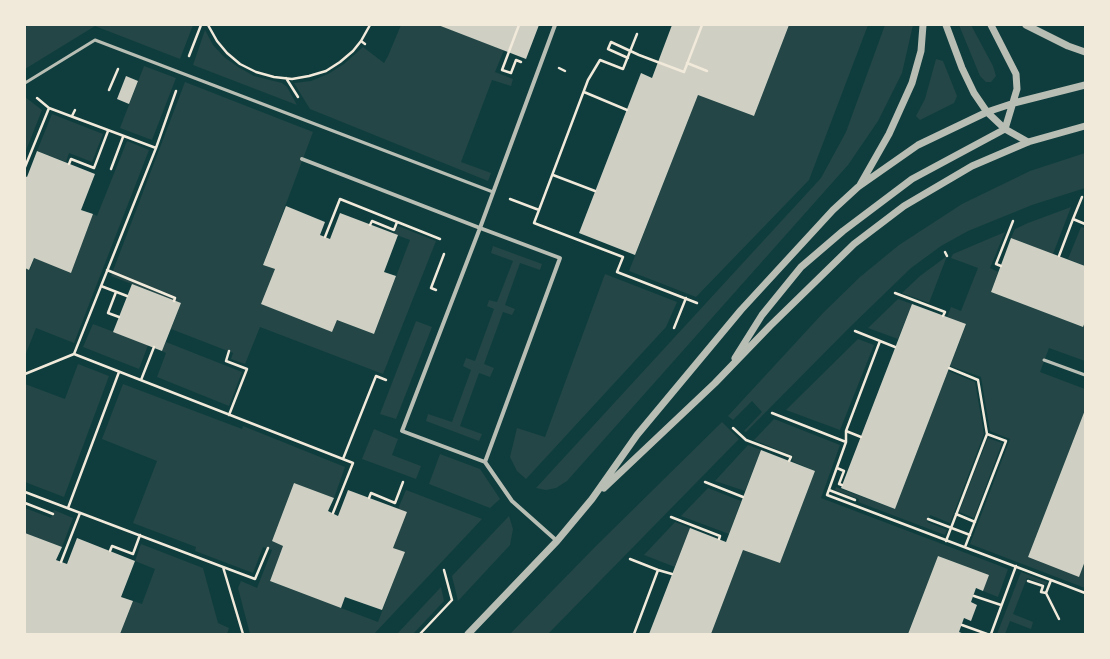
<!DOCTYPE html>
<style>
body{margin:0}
#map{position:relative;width:1110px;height:659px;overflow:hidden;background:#0f3d3e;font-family:Overpass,sans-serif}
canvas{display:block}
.frame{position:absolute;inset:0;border:26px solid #f1e9da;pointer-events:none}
</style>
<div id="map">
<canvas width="1110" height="659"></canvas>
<div class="frame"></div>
</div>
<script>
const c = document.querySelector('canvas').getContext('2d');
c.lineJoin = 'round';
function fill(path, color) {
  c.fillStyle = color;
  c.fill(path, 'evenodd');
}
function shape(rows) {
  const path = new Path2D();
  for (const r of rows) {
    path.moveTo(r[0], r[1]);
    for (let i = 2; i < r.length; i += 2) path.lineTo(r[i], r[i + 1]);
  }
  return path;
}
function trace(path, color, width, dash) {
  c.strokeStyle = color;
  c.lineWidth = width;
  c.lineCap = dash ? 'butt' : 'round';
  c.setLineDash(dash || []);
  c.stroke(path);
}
fill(shape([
 [29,25,193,25,180,59,95,26,25,69,25,28],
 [401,25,438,25,504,50,495,72,513,79,511,86,492,80,461,162,491,173,488,181,310,109,294,83,311,81,328,74,344,64,363,47,384,63,388,56],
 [789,25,868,25,809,180,696,297,629,271,698,95,754,116],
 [885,25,913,25,902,73,878,121,848,165,567,481,556,488,546,490,536,488,821,178,846,132],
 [959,25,971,25,993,66,996,76,991,82,986,82,980,76],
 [205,30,213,45,224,57,238,67,254,76,282,83,287,87,297,105,193,65],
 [936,59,943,61,957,96,954,103,920,120,916,116,925,99],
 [144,66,176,78,152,140,120,128],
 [185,82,313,132,263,265,275,269,262,304,332,332,337,320,374,334,410,240,394,234,398,226,436,241,383,374,260,327,245,364,231,359,233,353,171,329,181,303,111,276],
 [25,97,42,110,25,153],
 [52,114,103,134,92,162,69,153,66,162,37,151],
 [127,141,149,150,74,343,36,328,25,356,25,268,30,270,34,258,71,272,93,214,97,216],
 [1085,153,1085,188,1032,205,968,231,941,246,911,268,850,327,746,432,744,431,762,412,752,401,733,420,728,416,823,313,860,277,899,245,962,204,1030,171],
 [1071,207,1053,254,1011,238,1015,229,1028,223],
 [1081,227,1085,228,1085,266,1068,259],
 [1005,232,990,268,998,272,991,292,1083,327,1085,322,1085,361,1049,348,1040,372,1085,389,1085,410,1028,557,1085,561,1085,588,970,544,1010,439,990,431,981,377,950,366,966,325,947,317,951,307,961,311,978,268,951,258,953,254],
 [493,246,542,264,540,270,520,263,505,305,515,309,512,315,503,312,484,364,494,368,490,377,479,373,460,426,482,434,479,441,426,421,428,414,452,422,471,370,463,366,466,358,475,361,494,309,487,306,489,300,497,302,513,261,491,253],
 [947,256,929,303,902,293,920,276],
 [605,274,677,302,666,327,526,479,517,471,510,457,517,428,545,437],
 [898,299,912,304,898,339,868,328],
 [416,321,432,327,396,419,380,414],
 [93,324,148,345,139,369,83,347],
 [858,339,874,345,840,430,786,410],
 [166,342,242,372,229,406,157,377,166,353,162,351],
 [78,364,109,376,64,497,25,482,25,384,65,399],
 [948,371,975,382,984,434,950,523,930,515,927,522,947,530,945,535,858,502,859,499,835,490,836,487,895,509],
 [123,384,242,429,243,426,345,467,334,498,294,483,272,541,283,546,270,581,378,622,404,553,393,548,406,512,398,509,406,490,482,519,374,634,250,634,238,588,241,581,257,588,272,550,263,547,253,573,195,551,196,547,133,523,157,461,102,439],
 [774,419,840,445,821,498,1008,569,998,597,983,591,988,575,938,556,908,634,711,634,743,550,780,563,815,471,792,461,793,456,754,440],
 [722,422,739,439,548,634,510,634,595,547],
 [374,429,398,439,392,455,421,466,416,479,362,459],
 [988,438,1002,443,974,518,959,512],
 [748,445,761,450,745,491,715,481],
 [440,454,480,469,500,499,490,508,429,484],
 [708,488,741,501,729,534,681,516],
 [25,508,51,518,54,510,73,518,62,547,25,533],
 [509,516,513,529,510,545,458,601,452,576],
 [675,522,690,528,675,567,644,555],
 [141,544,203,568,218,623,229,628,227,634,120,634,133,601,142,604,155,569,135,561],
 [1021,572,1047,582,1046,585,1027,578,1013,614,1033,622,1031,629,1010,621,1005,634,997,634],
 [441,587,444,601,413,634,397,634]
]), '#244646');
fill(shape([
 [438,25,539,25,526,59],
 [672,25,789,25,754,116,698,95,635,255,579,233,641,73,652,78],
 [126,76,138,81,129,104,117,99],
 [37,151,95,174,81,210,93,214,71,273,34,258,29,270,25,268,25,176,27,177],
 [286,206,325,222,320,235,330,239,340,213,398,235,384,272,396,276,374,334,337,320,332,332,261,304,275,269,263,265],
 [1011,238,1085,266,1085,322,1083,327,991,292],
 [132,284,181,303,162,351,113,332],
 [912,304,966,324,895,509,841,488],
 [1085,410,1085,561,1079,577,1028,557],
 [761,450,815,471,780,563,743,550,711,634,649,634,690,528,726,542],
 [294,483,334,498,328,511,338,516,348,490,407,512,393,548,405,552,382,610,345,597,341,608,270,581,283,546,272,541],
 [25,533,62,547,56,560,67,564,77,538,135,561,121,597,133,601,120,634,25,634],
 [938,556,989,575,983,591,976,588,971,602,977,605,971,621,964,618,959,632,964,634,908,634]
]), '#cfcfc3');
trace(shape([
 [208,25,217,41,227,53,240,64,256,72,274,77,292,79,309,76,326,71,340,62,353,51,361,41,370,25],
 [519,25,502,70,511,73,516,60,521,62],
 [361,41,365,44],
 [189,56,201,25],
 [628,58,608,49,611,42,639,55,684,72,702,25],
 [687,63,707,71],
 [559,68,565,71],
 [286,78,298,97],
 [109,90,118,69],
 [584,92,627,110],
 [37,98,49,108,156,148],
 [72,116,75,110],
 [69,164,71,159,94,168,108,131],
 [25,167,49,108],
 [111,169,123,137],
 [553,175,595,191],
 [1082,197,1073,219,1085,224],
 [510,199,539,210,534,223,623,257,617,272,697,303],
 [539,210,588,80,600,60,623,69,637,34],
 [370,225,372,221,394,230,397,222],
 [325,237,340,199,440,239],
 [945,252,947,256],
 [1059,256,1073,219],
 [1001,266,996,264,1013,221],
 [107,270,175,298,174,301],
 [101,286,127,296],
 [436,290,431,288,444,254],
 [116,292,108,313,119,317],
 [895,293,945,312,943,316],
 [674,328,686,298],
 [855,331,895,347],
 [74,354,353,463,333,513],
 [25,374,74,354,156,148,176,91],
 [141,380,154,347],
 [772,413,846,442,827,495,1051,580,1046,593,1059,619],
 [229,415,247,369,226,361,229,351],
 [733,428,746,440,791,457,789,461],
 [846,431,880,341],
 [846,442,846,431,861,437],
 [343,459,376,376,386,380],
 [837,468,844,471,839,484,842,485],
 [705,482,743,497],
 [829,490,855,500],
 [25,492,223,567,243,634],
 [369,498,371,493,395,503,403,482],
 [25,503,53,514],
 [68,508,119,372],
 [956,514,975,522],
 [671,517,720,536,719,539],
 [928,519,970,535],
 [946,541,987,434,978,380,949,368],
 [965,547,1006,441,987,434],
 [110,551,112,546,133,554,140,535],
 [630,559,658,570,634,634],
 [61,562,80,513],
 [223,567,255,579,268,548],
 [658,570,672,574],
 [1051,580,1085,593],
 [1028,581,1043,586,1041,592,1046,593],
 [974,596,1001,605],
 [962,625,987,634],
 [420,634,452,600,444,570],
 [991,634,1016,566]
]), '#f1e9da', 2.5);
trace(shape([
 [25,83,95,40,493,192],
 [1044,360,1085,375]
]), '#b8beb3', 3);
trace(shape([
 [302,159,480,228,402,431,485,462,512,501,557,541],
 [485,462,560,258,480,228,555,25]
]), '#b8beb3', 4);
trace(shape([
 [946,25,962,68,974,93,987,112,1005,129,1028,142],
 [1026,25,1068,46,1085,52],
 [860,185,889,134,912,83,921,51,923,25],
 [735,358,762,315,801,267,843,231,912,179,1005,129,1017,89,1016,74,991,25],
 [604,488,715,383,770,326,854,244,904,206,972,166,1028,142,1085,126],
 [468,634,557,541,592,499,637,435,741,310,833,210,858,187,918,145,987,112,1014,103,1085,85]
]), '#b8beb3', 7);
</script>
